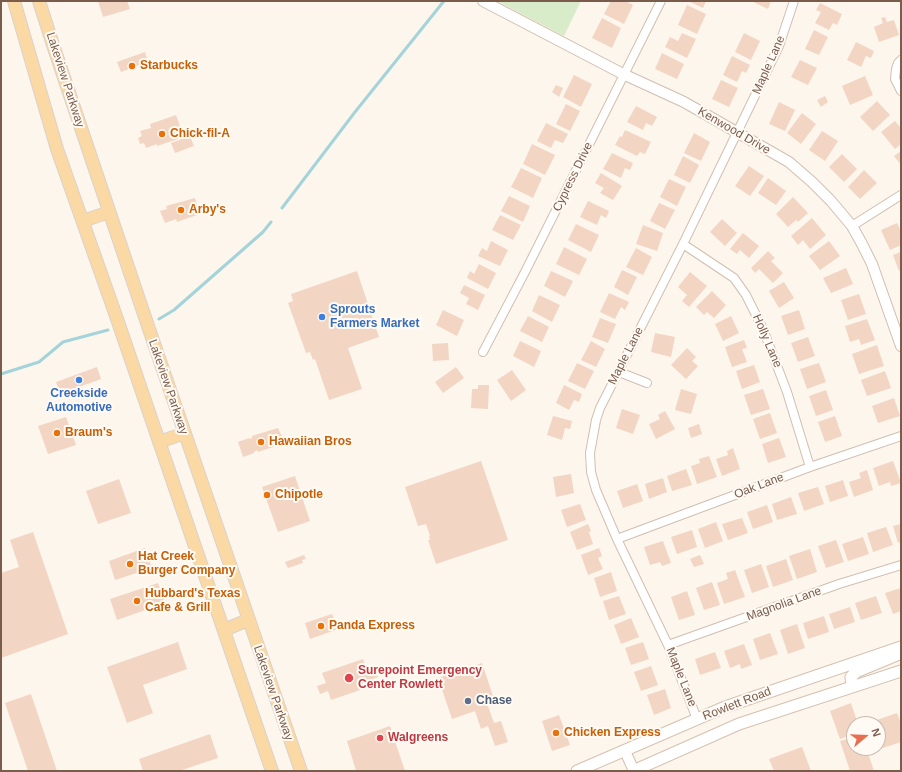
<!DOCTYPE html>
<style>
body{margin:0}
#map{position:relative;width:902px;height:772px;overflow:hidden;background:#fdf6ec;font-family:Arial,sans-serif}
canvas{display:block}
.frame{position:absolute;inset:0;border:2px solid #7a5c4d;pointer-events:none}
.north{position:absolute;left:846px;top:716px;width:40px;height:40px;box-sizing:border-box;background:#fffaf3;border:1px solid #cabbb1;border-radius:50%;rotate:71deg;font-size:11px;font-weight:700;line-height:16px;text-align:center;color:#7a5c4d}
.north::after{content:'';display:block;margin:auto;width:14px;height:18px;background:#e76f51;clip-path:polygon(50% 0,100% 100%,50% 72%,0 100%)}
</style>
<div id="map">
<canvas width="902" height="772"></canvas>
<div class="frame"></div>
<div class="north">N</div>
</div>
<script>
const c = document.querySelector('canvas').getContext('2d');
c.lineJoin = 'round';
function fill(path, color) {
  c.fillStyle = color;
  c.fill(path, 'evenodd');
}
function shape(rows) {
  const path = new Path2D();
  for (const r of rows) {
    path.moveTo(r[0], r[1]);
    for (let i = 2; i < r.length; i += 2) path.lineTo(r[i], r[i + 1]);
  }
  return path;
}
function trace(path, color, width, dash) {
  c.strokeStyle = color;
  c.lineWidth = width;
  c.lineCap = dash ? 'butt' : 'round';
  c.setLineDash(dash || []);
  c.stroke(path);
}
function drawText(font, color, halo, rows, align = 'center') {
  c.font = font + ' Arial,sans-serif';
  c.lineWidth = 4;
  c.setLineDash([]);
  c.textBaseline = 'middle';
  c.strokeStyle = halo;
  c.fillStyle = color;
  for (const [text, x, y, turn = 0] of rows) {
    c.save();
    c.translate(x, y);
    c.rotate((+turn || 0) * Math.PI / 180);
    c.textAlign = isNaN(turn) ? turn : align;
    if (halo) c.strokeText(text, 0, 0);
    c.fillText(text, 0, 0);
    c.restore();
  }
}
fill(shape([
 [497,1,581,1,564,36]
]), '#d8ecc9');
trace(shape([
 [282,208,355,112,444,1],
 [159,319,174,310,263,232,271,222],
 [1,374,39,362,63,342,108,330]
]), '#a5d3da', 3);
fill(shape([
 [98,1,127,1,130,9,103,17],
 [611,1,626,1,633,5,624,24,604,14],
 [688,1,706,1,703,8],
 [751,1,771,1,768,9],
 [820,3,842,14,837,25,833,23,829,30,815,23,821,12,816,10],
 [687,5,706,14,697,34,678,25],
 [885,17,887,22,894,20,899,35,879,42,874,27,883,23,881,18],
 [602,18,621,28,612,48,592,38],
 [814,30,828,37,819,55,805,49],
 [682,33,696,39,687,58,665,47,670,37,678,41],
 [744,33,760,41,751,60,735,52],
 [856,42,874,51,871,58,866,56,861,67,847,60],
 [145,52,148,62,121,72,117,62],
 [662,53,684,64,677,79,655,69],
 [732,56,750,65,746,73,742,71,737,82,723,75],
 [800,60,817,68,808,85,791,77],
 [574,75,592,84,581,107,563,97],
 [865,76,873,95,850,105,842,86],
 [721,80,738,88,729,107,712,99],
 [556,85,563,88,559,97,552,92],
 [825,96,828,102,821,107,817,100],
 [877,101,890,115,873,131,860,117],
 [779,102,795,110,785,131,769,124],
 [566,104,580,111,570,131,556,124],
 [636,106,657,117,652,126,646,123,643,130,627,122],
 [802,113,816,124,801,144,787,133],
 [176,115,184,137,157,146,157,144,146,148,144,143,140,144,138,138,142,136,140,131,151,128,150,124],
 [895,121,901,128,901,144,895,149,881,132],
 [546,123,568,134,563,143,555,140,551,148,537,141],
 [625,130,651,142,645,154,640,152,637,156,615,145,620,136,622,137],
 [822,131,838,141,825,161,809,150],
 [694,133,710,142,701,161,684,153],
 [190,136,194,146,175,153,171,143],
 [532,144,555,155,545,175,523,164],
 [901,151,901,165,894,156],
 [612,153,633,163,630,170,625,168,621,178,603,169],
 [842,154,857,169,844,182,829,167],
 [683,156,699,165,690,183,674,175],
 [749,166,764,176,750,196,735,186],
 [521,168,542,178,533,198,511,187],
 [864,170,877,183,860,199,848,187],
 [601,173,622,186,613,200,600,193,604,188,595,183],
 [768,178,786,191,776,205,758,193],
 [669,179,686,187,677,206,660,197],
 [509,196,530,206,523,222,501,211],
 [793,197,808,213,798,222,796,220,788,227,776,214],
 [195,198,200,214,177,222,176,219,165,223,160,211,167,209,166,206],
 [588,201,609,211,606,218,601,215,597,225,580,217],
 [659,203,675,210,665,229,650,221],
 [500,215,521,225,513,240,492,230],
 [812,218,826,235,810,249,803,240,798,245,791,236],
 [722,219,737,233,725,246,710,232],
 [897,223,901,232,901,245,890,250,881,230],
 [576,224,599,235,591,252,568,240],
 [643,225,663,233,657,251,636,244],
 [743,233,759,246,749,258,740,250,737,254,730,249],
 [491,241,508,250,500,266,478,256,482,248,487,251],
 [829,241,840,256,820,270,809,256],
 [564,247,587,259,579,275,556,264],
 [636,248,652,257,643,275,626,267],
 [768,251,775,258,771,261,783,273,773,283,759,269,755,273,751,268],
 [901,252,901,270,899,271,893,255],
 [479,264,496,273,488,289,467,278,470,271,474,274],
 [846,268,853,284,831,293,823,278],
 [622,270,637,277,628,295,614,287],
 [357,271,379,337,348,348,362,389,329,400,315,359,313,360,310,352,306,353,288,303,293,301,291,294],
 [551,271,573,281,565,297,544,286],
 [690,272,707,286,689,307,682,301,687,295,678,287],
 [784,282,794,298,779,308,769,291],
 [464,285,485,295,478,310,466,304,469,298,460,293],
 [712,291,726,305,714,318,707,312,704,315,696,307],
 [609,293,629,302,625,310,621,307,615,319,600,312],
 [859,294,866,314,848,320,841,300],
 [539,295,560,305,552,322,532,311],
 [443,310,464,320,457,336,436,325],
 [799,310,805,329,788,335,781,316],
 [528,316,549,327,542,342,520,331],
 [731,316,739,333,723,341,715,324],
 [600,318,616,324,608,343,592,337],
 [867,319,875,340,861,345,859,339,850,342,845,326],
 [655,333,675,337,671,357,651,352],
 [808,337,815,356,798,362,791,343],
 [744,340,747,348,742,349,747,362,732,367,725,347],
 [520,341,541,351,534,367,513,356],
 [591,341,605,349,596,367,581,360],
 [448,343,449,360,433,361,432,344],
 [877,345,884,366,859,374,852,354],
 [687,348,696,357,692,361,698,366,686,379,671,365],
 [577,363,594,371,585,389,568,381],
 [819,363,826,382,807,389,800,369],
 [754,365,760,382,742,389,736,371],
 [97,367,101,379,60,394,56,382],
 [456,367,464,378,443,393,435,382],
 [512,370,526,390,511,401,497,380],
 [885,371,891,388,867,396,861,380],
 [478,385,489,385,488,409,471,408,472,389,478,389],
 [564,385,582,394,579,402,574,400,569,410,556,403],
 [681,389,697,394,691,414,675,410],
 [763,389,770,409,751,415,744,395],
 [826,390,833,410,816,416,809,396],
 [894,398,900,416,878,423,872,406],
 [622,409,640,415,633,434,616,428],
 [665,411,675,429,656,439,649,424,660,419,658,415],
 [770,413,777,433,760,439,753,419],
 [553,416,572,421,570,429,565,428,562,440,547,435],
 [835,416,842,436,825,442,818,422],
 [66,417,76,445,48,454,38,426],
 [699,424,702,434,691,438,688,428],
 [278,428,285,443,258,452,257,450,254,452,254,453,243,457,238,442,249,438,249,439,252,438,252,436],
 [779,438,786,457,768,463,762,444],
 [733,448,740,469,722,476,716,459,728,455,727,451],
 [709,456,717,477,697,484,691,466,700,463,699,459],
 [481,461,508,540,436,564,428,540,430,540,429,536,430,536,426,524,418,526,405,487],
 [893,461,901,483,891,486,890,482,879,486,873,468],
 [686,469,692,485,672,491,667,476],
 [867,470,873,490,854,497,849,482,861,478,859,473],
 [571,474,574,493,556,497,553,477],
 [295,476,310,521,278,532,262,487],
 [663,478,667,492,649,499,645,484],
 [119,479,131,513,98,524,86,491],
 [843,480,848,496,830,502,825,486],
 [637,484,643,501,623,508,617,491],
 [818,487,824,504,804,511,798,493],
 [791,497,797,514,777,520,772,504],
 [580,504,586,520,567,527,561,510],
 [767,505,773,522,753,529,747,512],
 [742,518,748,533,728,540,722,524],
 [716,522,723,541,705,548,698,529],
 [588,524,591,531,589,532,593,544,577,550,570,532],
 [901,524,901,542,898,543,893,526],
 [886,527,893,545,873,552,867,533],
 [692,530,697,547,677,554,671,537],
 [33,532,68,634,1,658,1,573,19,567,10,540],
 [863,537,869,554,848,561,842,544],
 [836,540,844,562,826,568,818,546],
 [663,541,671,563,662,566,660,562,650,565,644,547],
 [145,548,152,568,115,580,109,561],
 [599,548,602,556,598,558,603,569,588,575,581,555],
 [810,549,817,572,797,579,789,556],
 [304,555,306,559,302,560,303,563,288,568,285,562],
 [700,555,704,564,694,567,690,559],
 [786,559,793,580,773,587,766,566],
 [761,564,769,587,752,593,744,570],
 [735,570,745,597,724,604,717,583,728,579,726,573],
 [611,572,617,591,600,597,594,578],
 [712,582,720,605,704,610,696,588],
 [158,583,165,603,117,620,110,599],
 [901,588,901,611,893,614,885,593],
 [687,591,695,615,679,620,671,597],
 [619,596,626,614,609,620,603,601],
 [876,596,882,613,861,620,855,603],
 [850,607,855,622,834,629,829,614],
 [332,614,338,629,310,639,305,623],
 [824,616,829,632,808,639,803,623],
 [631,618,639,637,621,644,614,625],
 [797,624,805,648,788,654,780,630],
 [770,633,778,654,760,660,753,639],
 [178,642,187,669,143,685,153,713,127,723,107,667],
 [643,642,649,659,631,665,625,648],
 [744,644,752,665,741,669,740,664,730,668,724,651],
 [715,652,721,668,700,675,695,659],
 [363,659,367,671,375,668,378,677,370,680,372,686,331,700,328,691,320,694,317,686,326,683,322,673],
 [482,663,493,696,489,698,491,705,488,706,494,723,501,721,508,742,495,746,488,726,481,729,475,711,452,719,438,678],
 [651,666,658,685,641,691,634,672],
 [665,689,671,708,654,715,647,695],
 [31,694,57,771,28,771,5,703],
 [851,703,858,724,854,724,854,734,840,739,830,711],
 [897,713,901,724,901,742,877,750,876,748,878,748,878,724,868,724,868,723],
 [559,715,570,745,552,751,542,721],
 [390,726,405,771,356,771,347,741],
 [210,734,218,758,179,771,143,771,139,759],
 [854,737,854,748,866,748,874,771,850,771,840,741],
 [802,747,811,771,774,771,769,759]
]), '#f3d5c3');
const minor = shape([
 [901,60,898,63,896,69,895,79,901,91],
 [852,226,901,195],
 [683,244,734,278,746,295,763,329,787,392,810,467],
 [483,352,525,272,661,1],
 [619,372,647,383],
 [617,539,810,467,901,436],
 [668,645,839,584,901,565],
 [697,719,668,645,617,539,596,490,591,472,590,453,596,420,600,408,683,244,779,46,794,1]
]);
const tertiary = shape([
 [483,1,623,74,684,102,789,162,812,182,831,201,852,226,862,244,872,264,901,346],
 [625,751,634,771]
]);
const secondary = shape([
 [852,687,851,677,856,672,897,655],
 [577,771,725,707,901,647],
 [633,771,739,724,901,671]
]);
const primary = shape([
 [14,1,57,149,116,316,272,771],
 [39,1,54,48,149,329,301,771],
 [83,221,109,212],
 [159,442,185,433],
 [224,630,248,620]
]);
trace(minor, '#d1beb0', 10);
trace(tertiary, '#d1beb0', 12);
trace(secondary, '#d6c0b0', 13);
trace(primary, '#dad1cd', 14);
trace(minor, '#fff', 8);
trace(tertiary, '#fff', 10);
trace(secondary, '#fff', 11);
trace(primary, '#fbd9a5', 12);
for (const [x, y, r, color] of [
 [132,66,4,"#e8710a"],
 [162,134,4,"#e8710a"],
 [181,210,4,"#e8710a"],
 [322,317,4,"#3f7fe0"],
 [79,380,4,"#3f7fe0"],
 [57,433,4,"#e8710a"],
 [261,442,4,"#e8710a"],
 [267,495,4,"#e8710a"],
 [130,564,4,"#e8710a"],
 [137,601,4,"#e8710a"],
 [321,626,4,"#e8710a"],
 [349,678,5,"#e0444e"],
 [468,701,4,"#5c6f8a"],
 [556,733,4,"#e8710a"],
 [380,738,4,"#e0444e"]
]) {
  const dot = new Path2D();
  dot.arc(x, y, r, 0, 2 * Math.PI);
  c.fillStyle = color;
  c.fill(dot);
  trace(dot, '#fffaf3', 1.5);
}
drawText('12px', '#7a5c4d', '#fffaf3', [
 ["Maple Lane",769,65,-66],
 ["Lakeview Parkway",65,80,72],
 ["Kenwood Drive",734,131,30],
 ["Cypress Drive",573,177,-64],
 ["Holly Lane",767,341,67],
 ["Maple Lane",626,356,-63],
 ["Lakeview Parkway",168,387,71],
 ["Oak Lane",759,486,-21],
 ["Magnolia Lane",784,604,-20],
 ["Maple Lane",681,677,68],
 ["Lakeview Parkway",273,693,71],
 ["Rowlett Road",737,704,-21]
]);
drawText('bold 12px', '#c56008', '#fffaf3', [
 ["Starbucks",140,66],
 ["Chick-fil-A",170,134],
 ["Arby's",189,210],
 ["Braum's",65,433],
 ["Hawaiian Bros",269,442],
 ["Chipotle",275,495],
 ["Hat Creek",138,557],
 ["Burger Company",138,571],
 ["Hubbard's Texas",145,594],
 ["Cafe & Grill",145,608],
 ["Panda Express",329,626],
 ["Chicken Express",564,733]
], 'left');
drawText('bold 12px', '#366cbe', '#fffaf3', [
 ["Sprouts",330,310],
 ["Farmers Market",330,324],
 ["Creekside",79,394,"center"],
 ["Automotive",79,408,"center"]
], 'left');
drawText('bold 12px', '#be3a42', '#fffaf3', [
 ["Surepoint Emergency",358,671],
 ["Center Rowlett",358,685],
 ["Walgreens",388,738]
], 'left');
drawText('bold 12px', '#4e5e75', '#fffaf3', [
 ["Chase",476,701]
], 'left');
</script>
